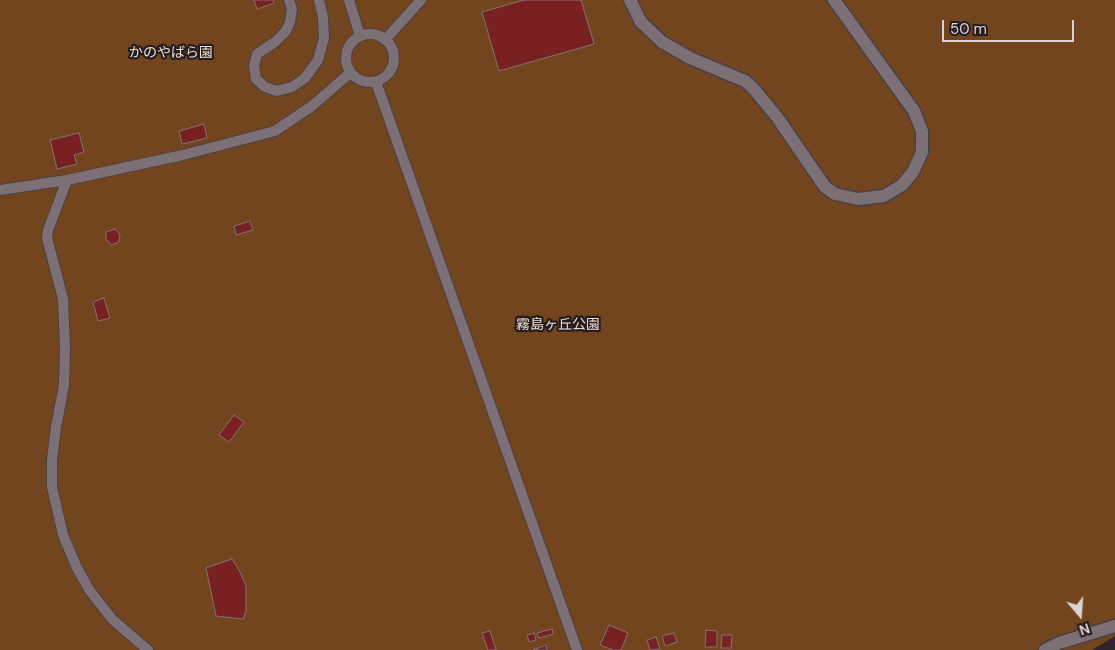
<!DOCTYPE html>
<meta charset="utf-8">
<style>
body{margin:0}
#map{position:relative;width:1115px;height:650px;overflow:hidden;background:#2f252a;font-family:"DM Sans",sans-serif}
canvas{display:block}
.north{position:absolute;left:1055px;top:590px;width:50px;height:50px;-webkit-text-stroke:4px #251c20;paint-order:stroke;rotate:162deg;font-size:14px;font-weight:700;line-height:20px;text-align:center;color:#dad3d6}
.north::after{content:'';display:block;margin:auto;width:18px;height:22px;background:#dad3d6;clip-path:polygon(50% 0,100% 100%,50% 72%,0 100%)}
.scale{position:absolute;left:942px;top:20px;width:132px;height:22px;box-sizing:border-box;border:2px solid #dad3d6;border-top:0;padding-left:6px;font-size:15px;line-height:18px;white-space:nowrap;color:#dad3d6;-webkit-text-stroke:4px #251c20;paint-order:stroke}
</style>
<div id="map">
<canvas width="1115" height="650"></canvas>
<div class="north">N</div>
<div class="scale">50 m</div>
</div>
<script>
const c = document.querySelector('canvas').getContext('2d');
c.lineJoin = 'round';
function fill(path, color) {
  c.fillStyle = color;
  c.fill(path, 'evenodd');
}
function shape(rows) {
  const path = new Path2D();
  for (const r of rows) {
    if (r.length === 3) {
      path.moveTo(r[0] + r[2], r[1]);
      path.arc(r[0], r[1], r[2], 0, 2 * Math.PI);
      continue;
    }
    path.moveTo(r[0], r[1]);
    for (let i = 2; i < r.length; i += 2) path.lineTo(r[i], r[i + 1]);
  }
  return path;
}
function trace(path, color, width, dash) {
  c.strokeStyle = color;
  c.lineWidth = width;
  c.lineCap = dash ? 'butt' : 'round';
  c.setLineDash(dash || []);
  c.stroke(path);
}
function drawText(font, color, halo, rows, align = 'center') {
  c.font = font + ' "DM Sans","Noto Sans JP",sans-serif';
  c.lineWidth = 4.5;
  c.setLineDash([]);
  c.textBaseline = 'middle';
  c.strokeStyle = halo;
  c.fillStyle = color;
  for (const [text, x, y, turn = 0] of rows) {
    c.save();
    c.translate(x, y);
    c.rotate((+turn || 0) * Math.PI / 180);
    c.textAlign = isNaN(turn) ? turn : align;
    if (halo) c.strokeText(text, 0, 0);
    c.fillText(text, 0, 0);
    c.restore();
  }
}
fill(shape([
 [0,0,1115,0,1115,636,1092,650,0,650]
]), '#73451f');
const building = shape([
 [254,0,273,0,274,3,257,9,254,0],
 [524,0,581,0,594,44,499,71,482,12,524,0],
 [204,124,207,138,182,144,179,131,204,124],
 [79,133,84,152,74,155,77,164,57,169,50,140,79,133],
 [250,221,253,230,236,235,234,226,250,221],
 [115,229,120,235,119,242,111,245,106,239,106,232,115,229],
 [104,298,110,318,98,321,93,302,104,298],
 [234,415,244,422,229,442,219,435,234,415],
 [232,559,240,572,246,586,246,611,243,619,216,616,206,568,232,559],
 [609,625,628,633,621,650,613,650,600,645,609,625],
 [552,629,553,634,539,638,537,633,552,629],
 [706,630,717,631,717,647,705,647,706,630],
 [490,631,496,650,488,650,482,633,490,631],
 [534,633,536,640,529,642,527,635,534,633],
 [674,633,677,642,665,646,662,636,674,633],
 [722,635,732,635,731,648,721,648,722,635],
 [656,637,660,649,650,650,647,640,656,637],
 [546,645,547,650,533,650,546,645]
]);
fill(building, '#792122');
trace(building, '#807372', 1);
const service = shape([
 [289,0,292,9,290,22,286,31,275,42,257,54,254,66,256,79,265,87,277,91,292,87,305,78,318,60,324,38,323,17,319,0],
 [349,0,360,36],
 [370,58,24],
 [385,40,421,0],
 [376,82,577,650],
 [0,190,67,180],
 [148,650,113,620,90,591,77,568,63,535,52,487,52,460,56,427,64,385,65,348,63,299,47,238,48,230,67,180,183,155,275,131,312,106,350,73]
]);
const minor = shape([
 [630,0,641,22,662,42,690,58,745,81,753,88,777,117,825,187,835,194,858,199,884,196,902,185,913,172,922,152,922,131,914,111,834,0],
 [1045,650,1059,643,1115,626]
]);
trace(service, '#4a4145', 12);
trace(minor, '#4a4145', 15);
trace(service, '#7c7076', 10);
trace(minor, '#7c7076', 12);
drawText('14px', '#f2ddce', '#251c20', [
 ["かのやばら園",171,53],
 ["霧島ヶ丘公園",558,325]
]);
</script>
